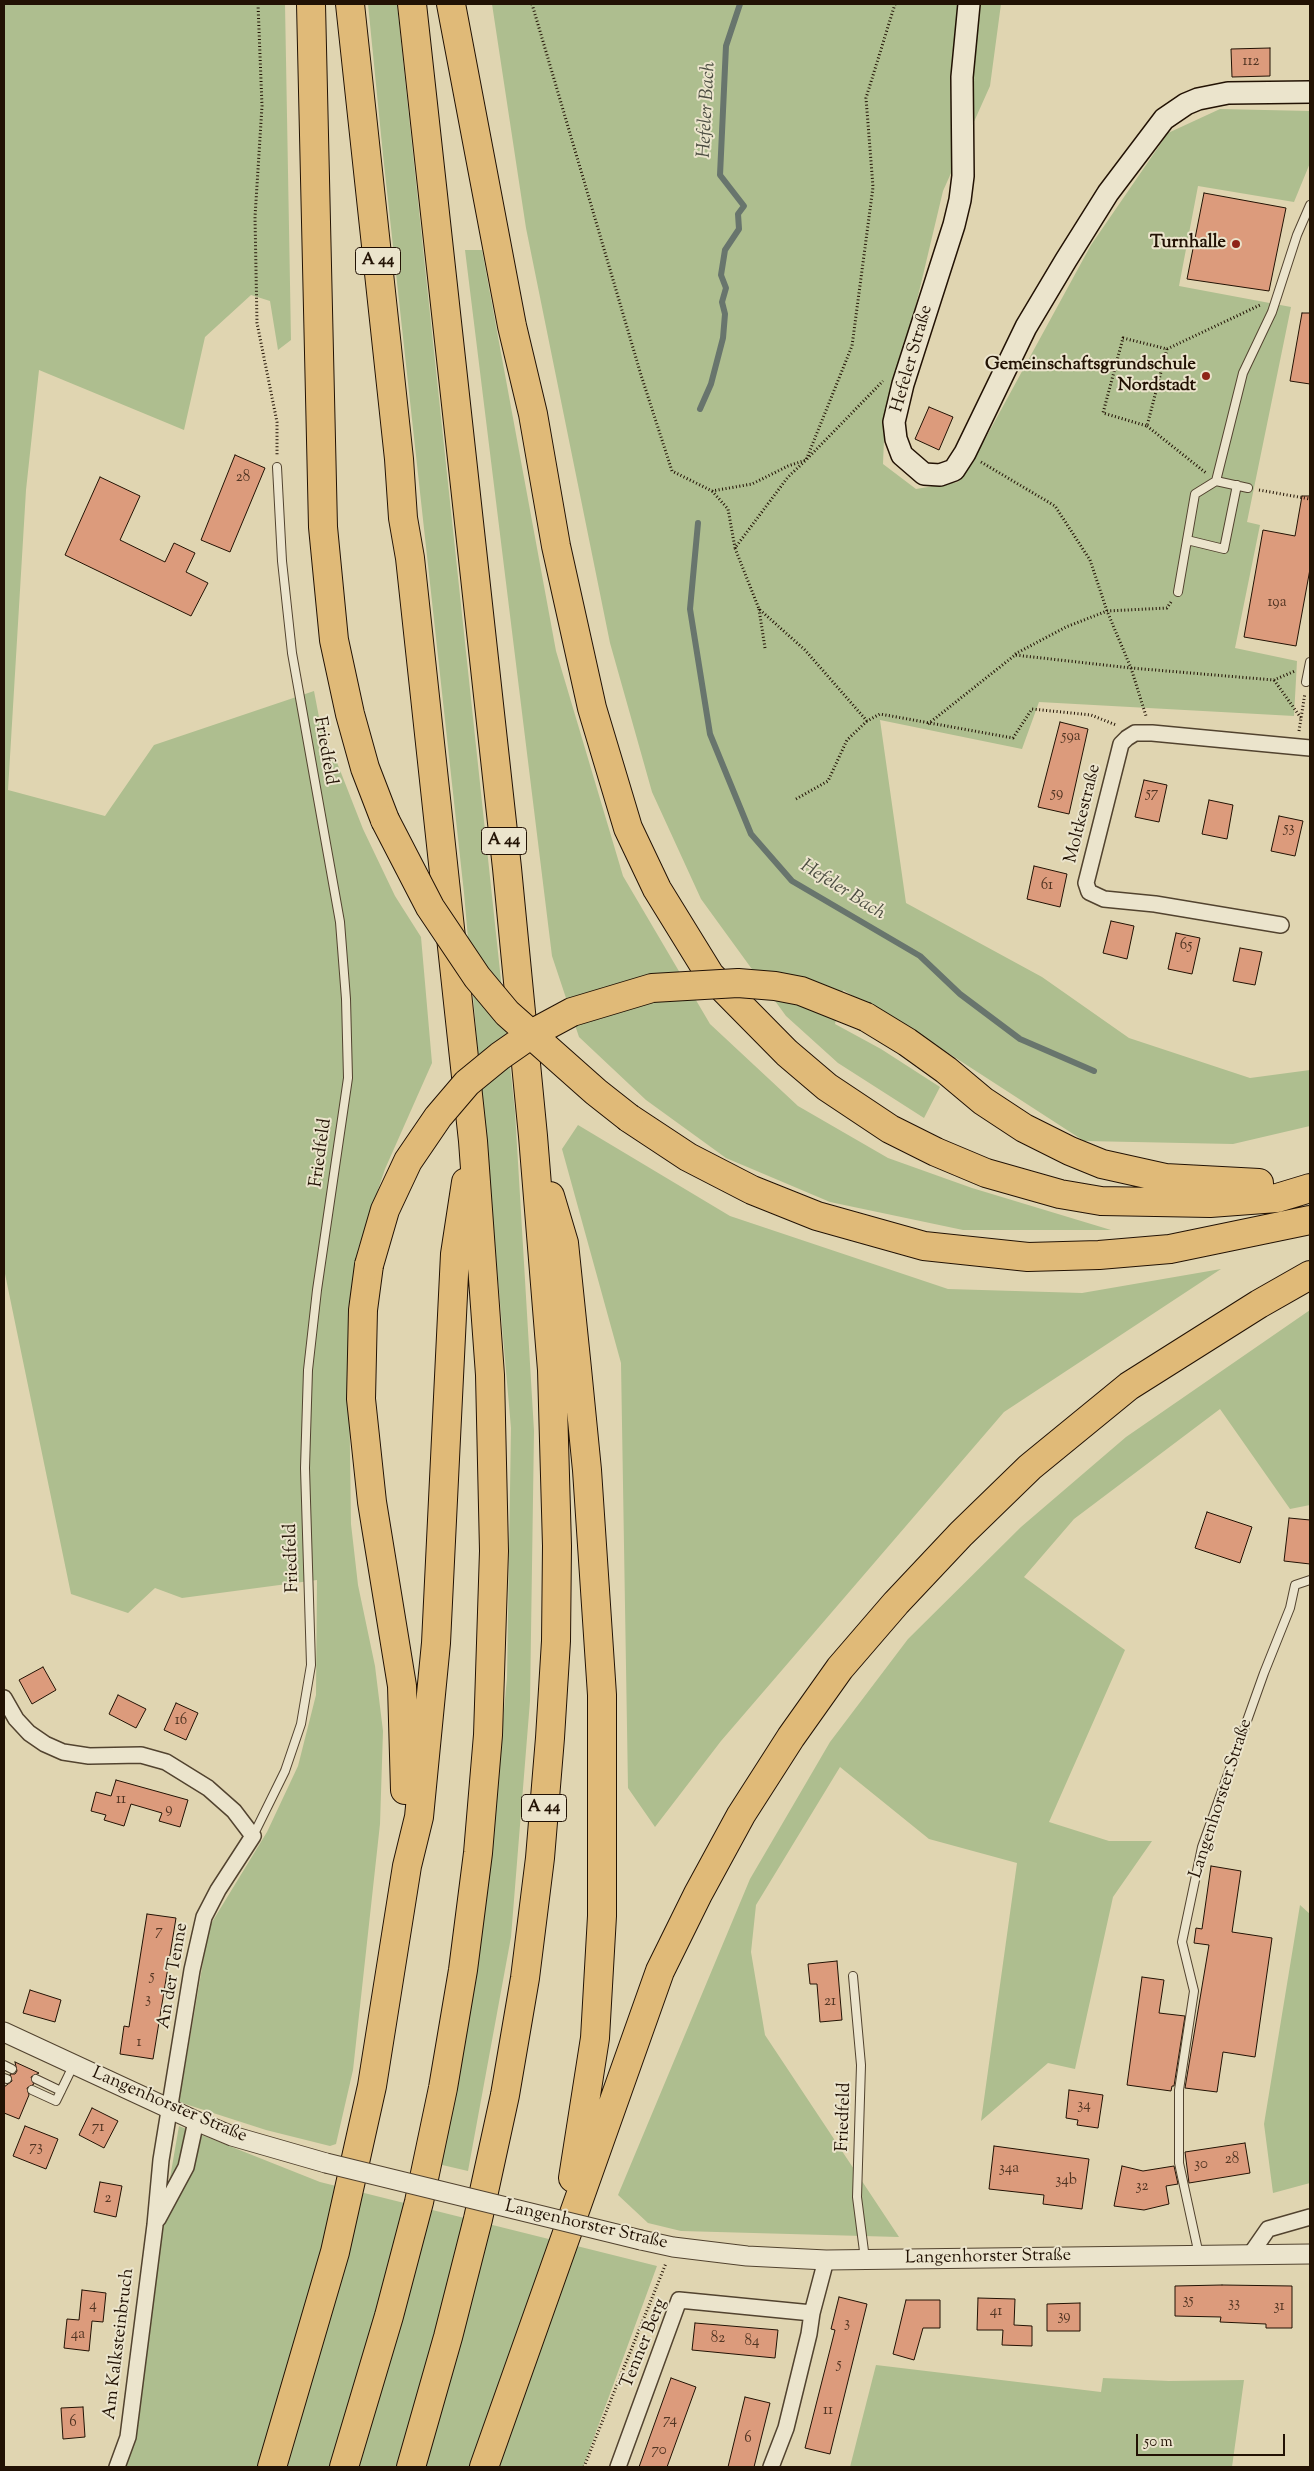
<!DOCTYPE html>
<meta charset="utf-8">
<style>
body{margin:0}
#map{position:relative;width:1314px;height:2471px;overflow:hidden;background:#e0d5b1;font-family:"Sorts Mill Goudy",serif}
canvas{display:block}
.frame{position:absolute;inset:0;border:5px solid #221204;pointer-events:none}
.scale{position:absolute;left:1136px;top:2434px;width:149px;height:22px;box-sizing:border-box;border:2px solid #221204;border-top:0;padding-left:6px;font-size:15px;line-height:18px;white-space:nowrap;color:#221204;-webkit-text-stroke:4px #ebe4cc;paint-order:stroke}
</style>
<div id="map">
<canvas width="1314" height="2471"></canvas>
<div class="frame"></div>
<div class="scale">50 m</div>
</div>
<script>
const c = document.querySelector('canvas').getContext('2d');
c.lineJoin = 'round';
function fill(path, color) {
  c.fillStyle = color;
  c.fill(path, 'evenodd');
}
function shape(rows) {
  const path = new Path2D();
  for (const r of rows) {
    path.moveTo(r[0], r[1]);
    for (let i = 2; i < r.length; i += 2) path.lineTo(r[i], r[i + 1]);
  }
  return path;
}
function trace(path, color, width, dash) {
  c.strokeStyle = color;
  c.lineWidth = width;
  c.lineCap = dash ? 'butt' : 'round';
  c.setLineDash(dash || []);
  c.stroke(path);
}
function drawText(font, color, halo, rows, align = 'center') {
  c.font = font + ' "Sorts Mill Goudy",serif';
  c.lineWidth = 4;
  c.setLineDash([]);
  c.textBaseline = 'middle';
  c.strokeStyle = halo;
  c.fillStyle = color;
  for (const [text, x, y, turn = 0] of rows) {
    c.save();
    c.translate(x, y);
    c.rotate((+turn || 0) * Math.PI / 180);
    c.textAlign = isNaN(turn) ? turn : align;
    if (halo) c.strokeText(text, 0, 0);
    c.fillText(text, 0, 0);
    c.restore();
  }
}
fill(shape([
 [4,4,285,4,291,340,278,350,270,301,251,295,205,337,184,430,39,370,26,490,8,790,105,816,154,745,314,691,327,759,336,760,363,829,395,896,421,937,432,1063,385,1169,358,1249,348,1310,351,1524,358,1585,375,1666,383,1731,380,1824,353,2070,336,2144,330,2146,266,2130,179,2102,209,1927,267,1832,298,1766,316,1695,317,1580,182,1598,155,1588,128,1613,71,1594,4,1269],
 [368,4,397,4,515,1112,534,1431,530,1701,511,1937,468,2171,438,2164,488,1880,507,1678,511,1428,464,893,383,155],
 [492,4,1001,4,990,86,943,191,884,439,883,464,916,489,958,482,984,441,1091,245,1168,133,1220,109,1310,111,1310,163,1294,202,1198,186,1179,286,1291,307,1247,522,1260,525,1235,648,1297,661,1294,716,1039,702,1022,749,880,720,906,903,1042,977,1129,1038,1250,1078,1310,1070,1310,1126,1233,1144,1084,1141,945,1051,843,990,835,1024,881,1049,940,1087,924,1118,838,1063,786,1016,701,899,652,792,610,643,526,228],
 [465,250,482,250,556,651,623,876,710,1024,798,1106,888,1158,972,1188,1111,1230,963,1230,830,1202,726,1158,646,1100,579,1037,552,956],
 [578,1125,730,1216,948,1289,1082,1293,1221,1269,1004,1412,721,1741,655,1827,628,1788,621,1363,562,1149],
 [1310,1310,1310,1505,1290,1509,1220,1409,1074,1519,1024,1577,1125,1650,1049,1822,1109,1841,1152,1841,1113,1897,1075,2069,1048,2063,981,2121,1017,1863,929,1839,840,1767,756,1905,751,1952,765,2035,899,2237,681,2231,648,2223,618,2195,750,1879,830,1742,908,1639,1021,1527,1126,1437],
 [1300,1905,1310,1914,1310,2183,1273,2193,1264,2124],
 [179,2126,320,2182,657,2266,583,2467,120,2467],
 [876,2365,1101,2392,1103,2378,1169,2381,1244,2380,1232,2467,850,2467]
]), '#aebe8f');
trace(shape([
 [700,409,711,384,723,338,725,314,722,302,726,288,721,275,725,250,739,229,738,214,744,206,720,175,726,46,740,4],
 [698,523,690,609,710,734,751,834,792,881,920,956,960,994,1020,1039,1094,1071]
]), '#68756d', 6);
const building = shape([
 [1270,48,1270,76,1232,77,1231,49,1270,48],
 [1204,193,1286,208,1269,291,1187,279,1204,193],
 [1302,313,1310,313,1310,384,1290,381,1302,313],
 [929,407,953,417,939,450,915,439,929,407],
 [235,455,265,468,230,552,201,540,235,455],
 [100,477,140,496,120,540,165,562,174,543,195,553,186,572,208,583,191,616,65,555,100,477],
 [1302,496,1310,496,1310,569,1296,646,1244,637,1263,530,1295,536,1302,496],
 [1060,722,1088,729,1069,814,1038,807,1060,722],
 [1144,780,1167,785,1159,822,1135,817,1144,780],
 [1209,800,1233,805,1227,839,1202,834,1209,800],
 [1279,816,1303,821,1295,856,1271,851,1279,816],
 [1034,866,1067,874,1060,907,1027,899,1034,866],
 [1111,921,1134,926,1127,959,1103,953,1111,921],
 [1176,933,1200,938,1192,974,1168,969,1176,933],
 [1240,948,1262,952,1255,985,1233,981,1240,948],
 [1207,1512,1252,1527,1240,1563,1195,1548,1207,1512],
 [1289,1518,1310,1520,1310,1564,1284,1561,1289,1518],
 [43,1667,56,1690,32,1704,19,1680,43,1667],
 [118,1695,146,1709,136,1728,109,1714,118,1695],
 [176,1703,198,1713,186,1740,164,1730,176,1703],
 [116,1780,188,1800,180,1827,159,1821,162,1813,131,1804,124,1826,104,1820,106,1815,91,1811,96,1792,111,1796,116,1780],
 [1211,1866,1241,1871,1232,1932,1272,1938,1255,2057,1223,2052,1217,2092,1185,2088,1209,1945,1194,1943,1196,1928,1202,1929,1211,1866],
 [147,1914,176,1918,153,2059,120,2054,124,2026,129,2027,147,1914],
 [837,1961,842,2020,820,2022,817,1984,810,1984,808,1964,837,1961],
 [1142,1977,1164,1980,1159,2013,1185,2016,1174,2086,1172,2086,1171,2091,1127,2085,1142,1977],
 [30,1990,61,2000,55,2022,23,2013,30,1990],
 [15,2062,39,2073,31,2077,34,2084,27,2088,29,2095,19,2119,4,2113,4,2087,12,2081,10,2074,15,2074,17,2071,15,2062],
 [1069,2090,1103,2095,1098,2128,1077,2125,1078,2120,1066,2118,1069,2090],
 [92,2108,118,2121,104,2148,79,2135,92,2108],
 [25,2126,58,2139,46,2169,13,2156,25,2126],
 [1245,2143,1250,2173,1189,2183,1185,2152,1245,2143],
 [994,2146,1089,2159,1082,2209,1043,2204,1044,2195,989,2189,994,2146],
 [1122,2166,1143,2171,1174,2166,1178,2184,1166,2186,1169,2204,1144,2210,1114,2206,1122,2166],
 [100,2182,122,2186,116,2217,94,2212,100,2182],
 [1222,2285,1292,2286,1292,2328,1266,2328,1266,2324,1220,2322,1221,2317,1175,2316,1175,2286,1222,2285],
 [82,2290,106,2293,103,2322,92,2321,89,2351,64,2348,67,2319,79,2320,82,2290],
 [839,2297,867,2304,830,2454,805,2448,835,2330,831,2329,839,2297],
 [978,2298,1015,2299,1014,2325,1032,2326,1032,2346,1002,2345,1003,2330,977,2330,978,2298],
 [906,2300,940,2300,940,2328,923,2328,914,2360,893,2354,906,2300],
 [1080,2303,1080,2331,1047,2331,1047,2304,1080,2303],
 [695,2323,778,2330,775,2358,692,2350,695,2323],
 [671,2378,696,2387,667,2467,639,2467,671,2378],
 [745,2397,770,2403,754,2467,728,2467,745,2397],
 [83,2407,85,2437,63,2439,61,2408,83,2407]
]);
fill(building, '#dc9b7c');
trace(building, '#221204', 1);
const service = shape([
 [1216,481,1243,373,1272,312,1297,235,1310,205],
 [1187,540,1224,549,1237,485],
 [1178,592,1195,494,1216,481,1248,488],
 [1306,682,1310,662],
 [253,1836,285,1771,301,1724,311,1665,305,1468,308,1370,317,1290,348,1078,346,999,340,922,292,653,282,561,277,467],
 [853,1976,861,2065,857,2197,865,2259],
 [4,2065,12,2069],
 [4,2078,7,2079],
 [36,2079,61,2091],
 [32,2090,56,2101,74,2064],
 [1199,2255,1179,2163,1179,2090,1194,1991,1182,1942,1202,1847,1264,1673,1290,1608,1295,1585,1310,1580]
]);
const minor = shape([
 [1281,925,1155,904,1104,899,1089,892,1086,883,1119,752,1121,744,1127,738,1135,733,1152,733,1310,748],
 [4,1698,16,1719,29,1733,45,1744,63,1752,89,1756,141,1755,166,1762,208,1788,234,1811,253,1836,218,1890,204,1917,192,1970,161,2160,155,2225,128,2437,117,2467],
 [158,2219,186,2167,196,2121],
 [1250,2255,1268,2229,1310,2217],
 [618,2467,679,2300,812,2313],
 [771,2467,786,2428,809,2334,812,2313,826,2260]
]);
const tertiary = shape([
 [4,2032,196,2121,232,2136,326,2163],
 [641,2240,673,2247,747,2256,826,2260,1310,2254]
]);
const secondary = shape([
 [969,4,962,77,963,176,960,200,954,225,903,384,894,422,896,439,902,455,924,474,940,475,954,470,965,453,1026,327,1066,260,1108,193,1164,119,1186,104,1198,99,1228,93,1310,92]
]);
const motorway = shape([
 [311,4,323,527,334,640,350,714,365,768,385,820],
 [451,4,512,326,533,414,556,546,592,708,628,828,657,889,710,975,787,1053,827,1087,890,1129,936,1152,986,1173,1060,1194,1101,1201,1210,1203,1277,1198,1310,1188],
 [866,1017,907,1042,946,1070,983,1101,1024,1128,1070,1151,1102,1164,1165,1178,1259,1183],
 [629,1118,688,1157,752,1190,817,1216,924,1246,1028,1257,1099,1255,1170,1249,1310,1220],
 [550,1196,564,1243,577,1369,587,1470,602,1695,602,1916,595,2038,573,2178],
 [369,1265,363,1310,361,1399,372,1502,402,1686,405,1790],
 [272,2467,335,2252,372,2086,407,1866,419,1817,436,1643,455,1254,466,1182],
 [344,2467,389,2316,419,2202,443,2088,463,1970,478,1853,488,1735,494,1551,490,1375,473,1141,410,558,403,518,399,459,350,4],
 [411,2467,448,2337,478,2219,505,2095,525,1978,540,1858,550,1738,556,1641,557,1546,552,1370,533,1136,507,868,412,4],
 [484,2467,660,1971,698,1894,741,1815,791,1737,840,1668,896,1603,961,1534,1030,1467,1129,1386,1259,1304,1310,1275]
]);
trace(service, '#52432f', 10);
trace(minor, '#52432f', 18);
trace(tertiary, '#52432f', 21);
trace(secondary, '#221204', 24);
trace(motorway, '#221204', 30);
trace(shape([
 [258,4,262,106,255,217,257,323,277,422,277,456],
 [532,4,641,375,672,471,712,491,752,484,788,466,806,460,883,381],
 [895,4,866,98,873,187,852,346,806,460,788,477,735,548,759,609,805,650,867,721,880,714,1013,738,1032,709,1091,715,1116,725],
 [1167,349,1147,426,1103,413,1123,338,1167,349,1260,305],
 [1147,426,1206,473],
 [981,462,1055,506,1090,560,1107,611,1131,668,1146,716],
 [1259,490,1310,499],
 [712,491,728,509,735,548],
 [759,609,765,648],
 [1015,654,1066,627,1107,611,1167,608,1171,602],
 [1274,680,1301,718],
 [928,724,1015,655,1131,668,1274,680,1295,671],
 [1299,731,1305,693],
 [796,799,828,781,847,740,867,721],
 [584,2467,666,2263]
]), '#221204', 3, [1, 2.5]);
trace(service, '#ebe4cc', 8);
trace(minor, '#ebe4cc', 15);
trace(tertiary, '#ebe4cc', 19);
trace(secondary, '#ebe4cc', 21);
trace(motorway, '#e0ba78', 28);
const tertiaryBridge = shape([
 [326,2163,641,2240]
]);
const motorwayBridge = shape([
 [385,820,430,907,477,977,507,1013,596,1092,629,1118],
 [369,1265,385,1210,408,1161,438,1117,467,1083,500,1056,533,1033,572,1012,652,988,738,983,775,986,801,991,866,1017]
]);
trace(tertiaryBridge, '#52432f', 21, []);
trace(motorwayBridge, '#221204', 30, []);
trace(tertiaryBridge, '#ebe4cc', 19);
trace(motorwayBridge, '#e0ba78', 28);
for (const [x, y, r, color] of [
 [1236,244,5,"#8f2418"],
 [1206,376,5,"#8f2418"]
]) {
  const dot = new Path2D();
  dot.arc(x, y, r, 0, 2 * Math.PI);
  c.fillStyle = color;
  c.fill(dot);
  trace(dot, '#ebe4cc', 2);
}
drawText('15px', '#503422', null, [
 ["112",1251,62],
 ["28",243,478],
 ["19a",1277,603],
 ["59a",1071,737],
 ["59",1057,794],
 ["57",1152,794],
 ["53",1289,829],
 ["61",1047,886],
 ["65",1186,946],
 ["16",181,1721],
 ["11",121,1800],
 ["9",169,1810],
 ["7",159,1932],
 ["5",152,1977],
 ["3",148,2000],
 ["21",830,2002],
 ["1",139,2043],
 ["34",1084,2106],
 ["71",98,2128],
 ["73",36,2148],
 ["28",1232,2160],
 ["30",1201,2165],
 ["34a",1009,2169],
 ["34b",1066,2181],
 ["32",1142,2187],
 ["2",108,2199],
 ["35",1188,2301],
 ["33",1234,2304],
 ["4",93,2306],
 ["31",1279,2307],
 ["41",996,2312],
 ["39",1064,2317],
 ["3",847,2324],
 ["4a",78,2335],
 ["82",718,2339],
 ["84",752,2342],
 ["5",839,2365],
 ["11",828,2411],
 ["74",670,2421],
 ["6",73,2423],
 ["6",748,2439],
 ["70",659,2451]
]);
for (const [x, y, w] of [
 [378,261,45],
 [504,841,45],
 [544,1808,45]
]) {
  const box = new Path2D();
  box.roundRect(x - w / 2, y - 13.5, w, 27, 4);
  c.fillStyle = '#ebe4cc';
  c.fill(box);
  trace(box, '#221204', 1);
}
drawText('bold 16px', '#221204', null, [
 ["A 44",378,261],
 ["A 44",504,841],
 ["A 44",544,1808]
]);
drawText('bold 18px', '#221204', '#ebe4cc', [
 ["Turnhalle",1226,244],
 ["Gemeinschaftsgrundschule",1196,366],
 ["Nordstadt",1196,387]
], 'right');
drawText('18px', '#221204', '#ebe4cc', [
 ["Hefeler Straße",913,359,-74],
 ["Friedfeld",324,751,80],
 ["Moltkestraße",1084,814,-76],
 ["Friedfeld",322,1153,-82],
 ["Friedfeld",293,1558,-92],
 ["Langenhorster Straße",1222,1799,-72],
 ["An der Tenne",174,1976,-80],
 ["Langenhorster Straße",169,2106,23],
 ["Friedfeld",845,2117,-88],
 ["Langenhorster Straße",586,2226,13],
 ["Langenhorster Straße",988,2258,-1],
 ["Am Kalksteinbruch",120,2344,-83],
 ["Tenner Berg",645,2344,-68]
]);
drawText('italic 19px', '#4b4c41', '#ebe4cc', [
 ["Hefeler Bach",708,110,-87],
 ["Hefeler Bach",842,891,32]
]);
</script>
